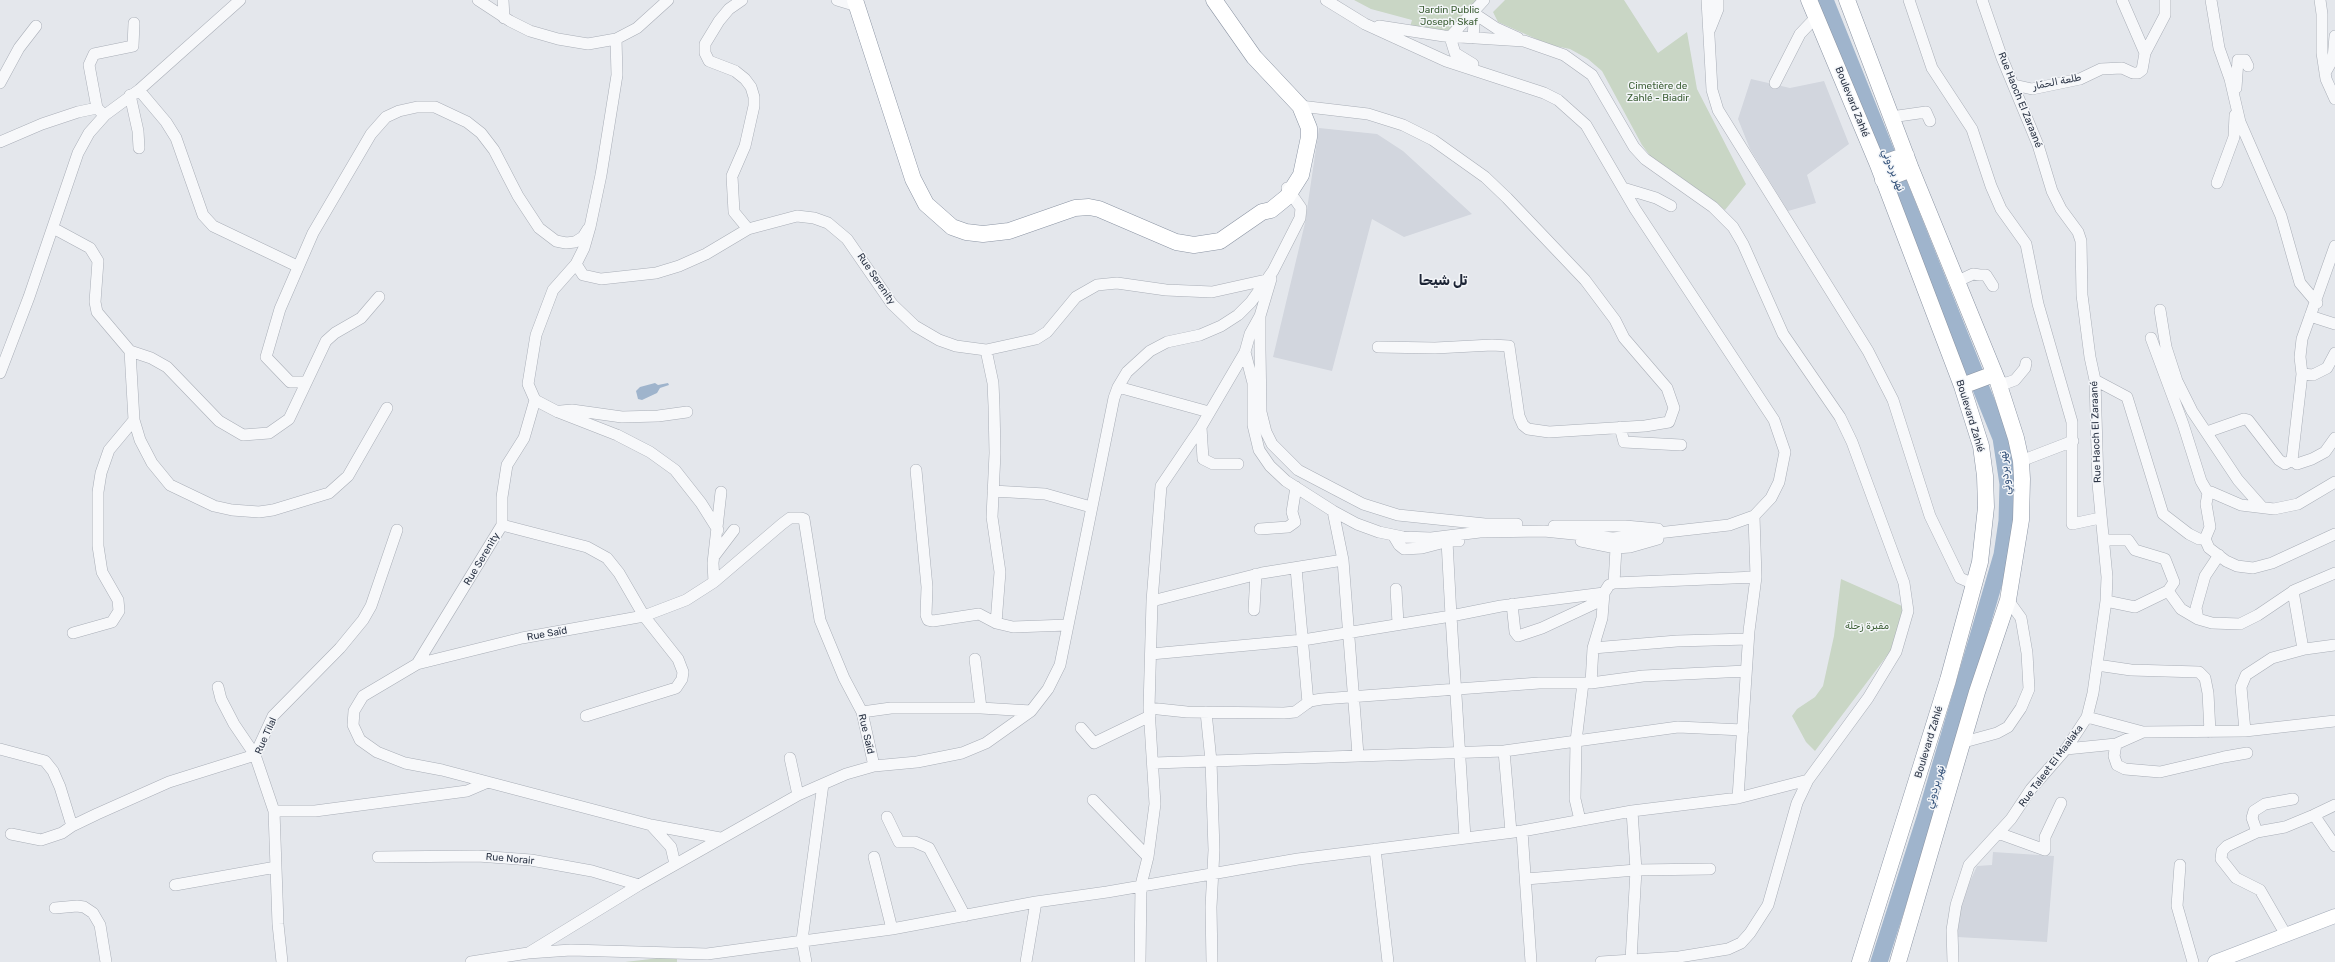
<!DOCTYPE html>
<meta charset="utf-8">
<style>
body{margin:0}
canvas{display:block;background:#e4e7ec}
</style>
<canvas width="2335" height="962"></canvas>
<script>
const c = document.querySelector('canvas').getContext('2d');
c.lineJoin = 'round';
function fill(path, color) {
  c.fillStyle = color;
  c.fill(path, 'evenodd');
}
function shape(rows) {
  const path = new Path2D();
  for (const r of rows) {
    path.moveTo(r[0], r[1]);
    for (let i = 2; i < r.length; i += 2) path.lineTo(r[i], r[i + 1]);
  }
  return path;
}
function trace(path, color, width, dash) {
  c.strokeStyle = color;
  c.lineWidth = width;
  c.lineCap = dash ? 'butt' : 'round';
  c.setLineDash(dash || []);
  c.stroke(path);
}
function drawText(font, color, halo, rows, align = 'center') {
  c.font = font + ' Rubik,Vazirmatn,sans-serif';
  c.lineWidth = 3;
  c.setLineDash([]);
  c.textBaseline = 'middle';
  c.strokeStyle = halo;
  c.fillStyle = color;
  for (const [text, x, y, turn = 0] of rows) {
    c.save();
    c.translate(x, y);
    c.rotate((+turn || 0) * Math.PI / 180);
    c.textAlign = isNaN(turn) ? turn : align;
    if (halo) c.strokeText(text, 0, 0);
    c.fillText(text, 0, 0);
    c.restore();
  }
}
fill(shape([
 [1751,79,1790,88,1824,81,1849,144,1807,175,1816,203,1788,211,1750,149,1738,119],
 [1319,128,1377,134,1403,151,1472,214,1404,237,1372,219,1332,371,1273,357,1305,223],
 [1993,852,2054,856,2047,942,1957,937,1962,899,1977,866,1992,865]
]), '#d2d6de');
fill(shape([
 [1354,0,1490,0,1467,26,1458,32,1410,27,1412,20,1371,9],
 [1505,0,1624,0,1658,53,1687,32,1697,89,1746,184,1725,210,1651,157,1642,145,1602,71,1588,59,1570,49,1550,45,1498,22,1493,12],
 [1841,579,1902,606,1902,627,1892,649,1815,751,1806,742,1792,716,1797,709,1815,697,1823,686,1834,636],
 [677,957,677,962,625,962,668,957]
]), '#c9d6c5');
fill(shape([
 [655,383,658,385,668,383,669,385,660,388,657,393,642,400,638,399,636,391,640,387]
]), '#9fb4cc');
trace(shape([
 [1825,0,2001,438,2008,484,2007,521,2002,555,1926,815,1879,962]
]), '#9fb4cc', 17);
const minor = shape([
 [478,0,510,21,530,31,558,39,588,44,616,39,637,28,668,0],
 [503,0,504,18],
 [742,0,729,9,719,21,705,44,705,53,709,61,735,71,745,79,751,87,754,97,754,106,745,146,732,176,734,212,748,229],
 [837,0,857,6],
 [1707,0,1712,90,1718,110,1868,351,1893,400,1930,516,1960,578,1974,584],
 [1909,0,1932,68,1972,129,1991,186,2001,209,2026,244,2038,304,2072,422,2072,524,2100,518],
 [2211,0,2219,48,2230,79,2240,122,2281,216,2300,283,2317,303],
 [2320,0,2322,14,2322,53,2326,79,2335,99],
 [1475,14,1496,28,1518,38],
 [1379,26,1444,36,1524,41,1564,55,1592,75,1634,147,1645,159,1713,207,1733,227,1743,244,1783,334,1840,417,1852,442,1904,583,1908,611,1896,652,1868,698,1808,780,1797,803,1768,905,1750,933,1741,943,1728,949,1679,957,1601,962],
 [1710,29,1718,9,1718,0],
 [1473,38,1475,9],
 [2145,53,2165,15,2165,0],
 [1473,64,1455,53,1450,37,1484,0],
 [2325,73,2333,59,2335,36],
 [0,83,19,48,36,26],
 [1775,83,1800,34,1817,16],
 [2014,85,2032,89,2080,79,2101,69,2122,68,2133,73,2138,73,2142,70,2145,53,2122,0],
 [2236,88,2238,60,2245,60,2248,66],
 [139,90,166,122,176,138,203,215,213,226,297,266],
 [130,95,138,131,139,148],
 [1300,106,1368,114,1403,125,1433,140,1485,177,1507,198,1585,280,1615,320,1624,338,1667,388,1674,408,1669,422,1645,426,1549,432,1528,429,1523,425,1519,416,1509,346,1492,345,1435,348,1378,347],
 [97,108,89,65,94,54,133,46,134,23],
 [1891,117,1926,112,1930,121],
 [0,142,42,124,78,112,97,108,101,112],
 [2217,183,2234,137,2235,115],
 [1623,188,1656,198,1671,206],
 [53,228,90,248,98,261,95,302,97,312,130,351,134,420,140,440,152,463,170,485,214,506,232,510,259,512,273,510,329,493,348,476,387,408],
 [2335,246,2302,339,2300,357,2302,374,2292,460,2297,464,2312,459,2325,452,2335,438],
 [576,264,583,275,601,279,656,273,679,266,706,254,748,229,797,216,814,218,828,223,847,239,892,304,915,326,939,340,956,346,986,350,1036,339,1047,332,1076,297,1097,285,1117,283,1166,290,1212,292,1266,280],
 [1271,279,1260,316,1260,349,1261,412,1266,432,1272,444,1298,470,1363,504,1398,515,1485,524,1517,524],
 [1958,281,1973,274,1980,275,1986,275,1993,286],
 [2160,310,2166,347,2177,381,2192,411,2238,480,2261,506],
 [1260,316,1250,334,1245,352,1253,383,1253,425,1259,450,1270,466,1286,481,1333,511,1357,524,1379,532,1403,537,1431,538,1480,532,1544,531,1613,538,1729,525,1754,516,1771,498,1779,482,1785,452,1774,420,1635,209,1586,125,1558,100,1544,93,1446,61,1365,24,1326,0],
 [2310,316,2335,324],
 [2151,338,2183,424,2201,481,2208,493],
 [986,350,993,383,994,406,995,453,992,517,1000,572,996,623],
 [130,351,151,358,167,367,219,421,243,435,269,433,289,419,326,341,335,333,361,318,379,297],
 [0,373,29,297,78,153,89,133,105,115,139,90,240,0],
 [2302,374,2313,375,2327,368,2335,353],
 [2095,380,2127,397,2163,514,2189,534,2199,539,2205,539,2210,527,2206,504,2208,493,2211,492,2241,505,2274,509,2298,504,2335,482],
 [306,382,290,382,266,357,280,309,313,233,371,134,386,117,399,111,417,107,435,107,467,122,481,133,494,150,518,196,539,228,556,241,566,243,575,242,583,237,588,229],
 [1998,382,2007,383,2015,380,2025,368,2026,363],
 [1118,387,1209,412],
 [535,400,558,412,617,435,650,452,675,470,701,503,718,530],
 [561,411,572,410,622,417,658,416,687,412],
 [1201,427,1203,459,1213,464,1238,464],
 [1620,427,1624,442,1681,445],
 [2207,432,2244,419,2248,420,2279,460,2285,464,2292,460],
 [2021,461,2073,441],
 [916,470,927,587,926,615,928,620,933,621,979,614,996,623,1013,627,1068,625],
 [993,491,1045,494,1091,507],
 [1333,511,1343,560,1358,755],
 [502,525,587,547,607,558,619,573,644,616,678,659,683,672,682,679,676,688,586,716],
 [1554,526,1625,526,1658,529],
 [1260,529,1288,527,1295,522,1292,512,1296,487],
 [1393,535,1399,545,1404,549,1422,548,1445,542],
 [2205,539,2209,548,2226,561,2237,566,2253,568,2272,563,2335,534],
 [2104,540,2128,540,2135,550,2165,559,2174,582,2168,591],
 [1581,541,1616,548],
 [715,555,734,530],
 [1296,568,1308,703],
 [714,582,713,563,721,492],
 [1614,583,1616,548,1630,547,1658,539],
 [1396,589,1398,623],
 [2293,591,2303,649],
 [1152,601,1262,573,1343,560],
 [2106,601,2135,607,2168,591,2181,609,2198,619,2212,623,2240,624,2258,615,2295,590,2335,573],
 [1512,604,1515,632,1518,636,1542,628,1602,600],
 [1254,610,1256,574],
 [2198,619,2196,608,2205,576,2219,555],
 [73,633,112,622,119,611,118,600,102,572,98,546,98,492,101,473,109,450,134,420],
 [1593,648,1677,641,1748,639],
 [1151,654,1303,640,1451,616,1447,541,1459,541],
 [975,659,981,708],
 [417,664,502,525,502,497,507,465,524,438,535,400,528,384,536,335,553,290,576,264,584,248,590,227,601,175,617,75,616,39],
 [2097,665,2131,670,2199,672,2205,678,2208,693,2210,732],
 [1583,683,1591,683,1643,676,1746,671],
 [1591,683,1593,648,1602,618,1604,593],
 [1149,708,1187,712,1284,713,1295,712,1310,701,1322,699,1539,683,1583,683,1576,741,1575,799,1580,820],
 [862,712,891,708,981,708,1031,711],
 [1206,712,1211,761,1214,850,1211,907,1212,962],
 [2087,717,2143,732,2245,731,2335,721],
 [1081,728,1094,743,1150,716],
 [2245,731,2241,687,2246,675,2272,658,2305,649,2335,645],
 [1964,742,1997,733,2008,727,2021,708,2029,689,2027,653,2021,618,2008,600],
 [2116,744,2114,756,2117,765,2125,769,2160,772,2224,757,2247,753],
 [0,749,45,761,53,771,60,787,72,826],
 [2066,749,2116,744,2143,732],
 [1504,751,1511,832],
 [790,758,798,795],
 [1154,763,1504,751,1678,727,1743,730],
 [1738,798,1749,631,1756,577,1754,516],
 [1093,800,1148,857],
 [2335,805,2314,815,2335,846],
 [274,811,315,811,467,791,488,782],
 [887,817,899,842,915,842,929,848,965,916],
 [651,825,671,847,675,864],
 [1522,831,1531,962],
 [2257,832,2252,818,2254,811,2265,804,2293,799],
 [1998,833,2045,850,2045,837,2061,803],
 [11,834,41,840,62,833,72,826,97,814,169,782,255,755,234,724,221,699,218,687],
 [720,838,651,825,442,770,405,763,377,752,360,740,353,725,354,711,363,696,417,664,522,638,644,616,686,600,714,582,782,524,790,518,801,518,804,519,820,620,844,678,862,712,874,766],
 [1465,838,1451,616,1501,606,1604,593,1609,585,1614,583,1756,577],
 [1375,849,1388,962],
 [378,857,478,856,531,860,592,871,639,885],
 [874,857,892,929],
 [2180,865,2177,906,2193,962],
 [1526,879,1636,870,1710,869],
 [175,885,276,867],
 [55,908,77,906,84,907,93,913,100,925,106,962],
 [2286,935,2260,890,2236,878,2221,859,2222,851,2227,846,2257,832,2285,827,2314,815],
 [530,952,639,885,798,795,846,774,874,766,917,762,962,753,986,743,1031,711,1048,689,1060,665,1114,398,1118,387,1127,372,1150,351,1167,342,1200,335,1221,326,1238,315,1251,302,1273,271,1300,218,1301,208,1287,188],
 [1631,960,1636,870,1632,811],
 [282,962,278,924,274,811,255,755,273,716,340,648,363,620,371,606,397,530],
 [471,962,528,953,571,950,707,954,892,929,1036,902,1107,892,1298,859,1522,831,1632,811,1738,798,1808,780],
 [806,962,802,940,823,784],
 [1026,962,1036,902],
 [1140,962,1141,885,1148,857,1155,804,1149,708,1152,601,1161,486,1201,427,1245,352],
 [1953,962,1952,930,1956,905,1969,865,2011,819,2031,789,2066,749,2087,717,2093,693,2106,601,2107,577,2098,484,2095,380,2090,357,2082,295,2081,241,2078,232,2061,209,2052,191,2038,145,2002,58,1982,0]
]);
const major = shape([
 [2215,962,2335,916]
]);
const highway = shape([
 [855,0,913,179,926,204,952,227,966,232,983,234,1009,231,1075,208,1089,207,1099,209,1176,242,1194,245,1220,241,1262,212,1271,210,1287,197,1301,175,1309,137,1309,128,1300,106,1254,57,1214,0],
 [1809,0,1878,165,1962,386,1981,446,1985,476,1986,507,1980,562,1948,680,1860,962],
 [1847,0,1911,169,1998,382,2016,438,2021,461,2022,479,2021,520,2008,600,1977,692,1898,962],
 [1878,165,1906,155],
 [1883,180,1911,169],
 [1962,386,1994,374]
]);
trace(minor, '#a9aeb7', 12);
trace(major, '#a3abb8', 15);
trace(highway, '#8b94a3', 17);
trace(minor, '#f7f8fa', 11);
trace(major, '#fff', 14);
trace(highway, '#fff', 16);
drawText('10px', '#3f6138', '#f4f6f9', [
 ["Jardin Public",1449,10],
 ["Joseph Skaf",1449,22],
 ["Cimetière de",1658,86],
 ["Zahlé - Biadir",1658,98],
 ["مقبرة زحلة",1867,626]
]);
drawText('10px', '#2b3445', '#f4f6f9', [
 ["طلعة الحمّار",2057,82,-11],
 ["Rue Haoch El Zaraané",2020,100,68],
 ["Boulevard Zahlé",1852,102,68],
 ["Rue Serenity",876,279,56],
 ["Boulevard Zahlé",1970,416,73],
 ["Rue Haoch El Zaraané",2096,432,-92],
 ["Rue Serenity",482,559,-59],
 ["Rue Saïd",547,634,-10],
 ["Rue Saïd",866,734,77],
 ["Rue Tilal",266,736,-66],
 ["Boulevard Zahlé",1929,742,-73],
 ["Rue Taleet El Maalaka",2051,766,-53],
 ["Rue Norair",510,859,5]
]);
drawText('italic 11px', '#34527a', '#f4f6f9', [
 ["نهر بردوني",1893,170,68],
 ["نهر بردوني",2005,473,-96],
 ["نهر بردوني",1935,787,-74]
]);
drawText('bold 14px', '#1d2536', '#f4f6f9', [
 ["تل شيحا",1443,281]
]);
</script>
